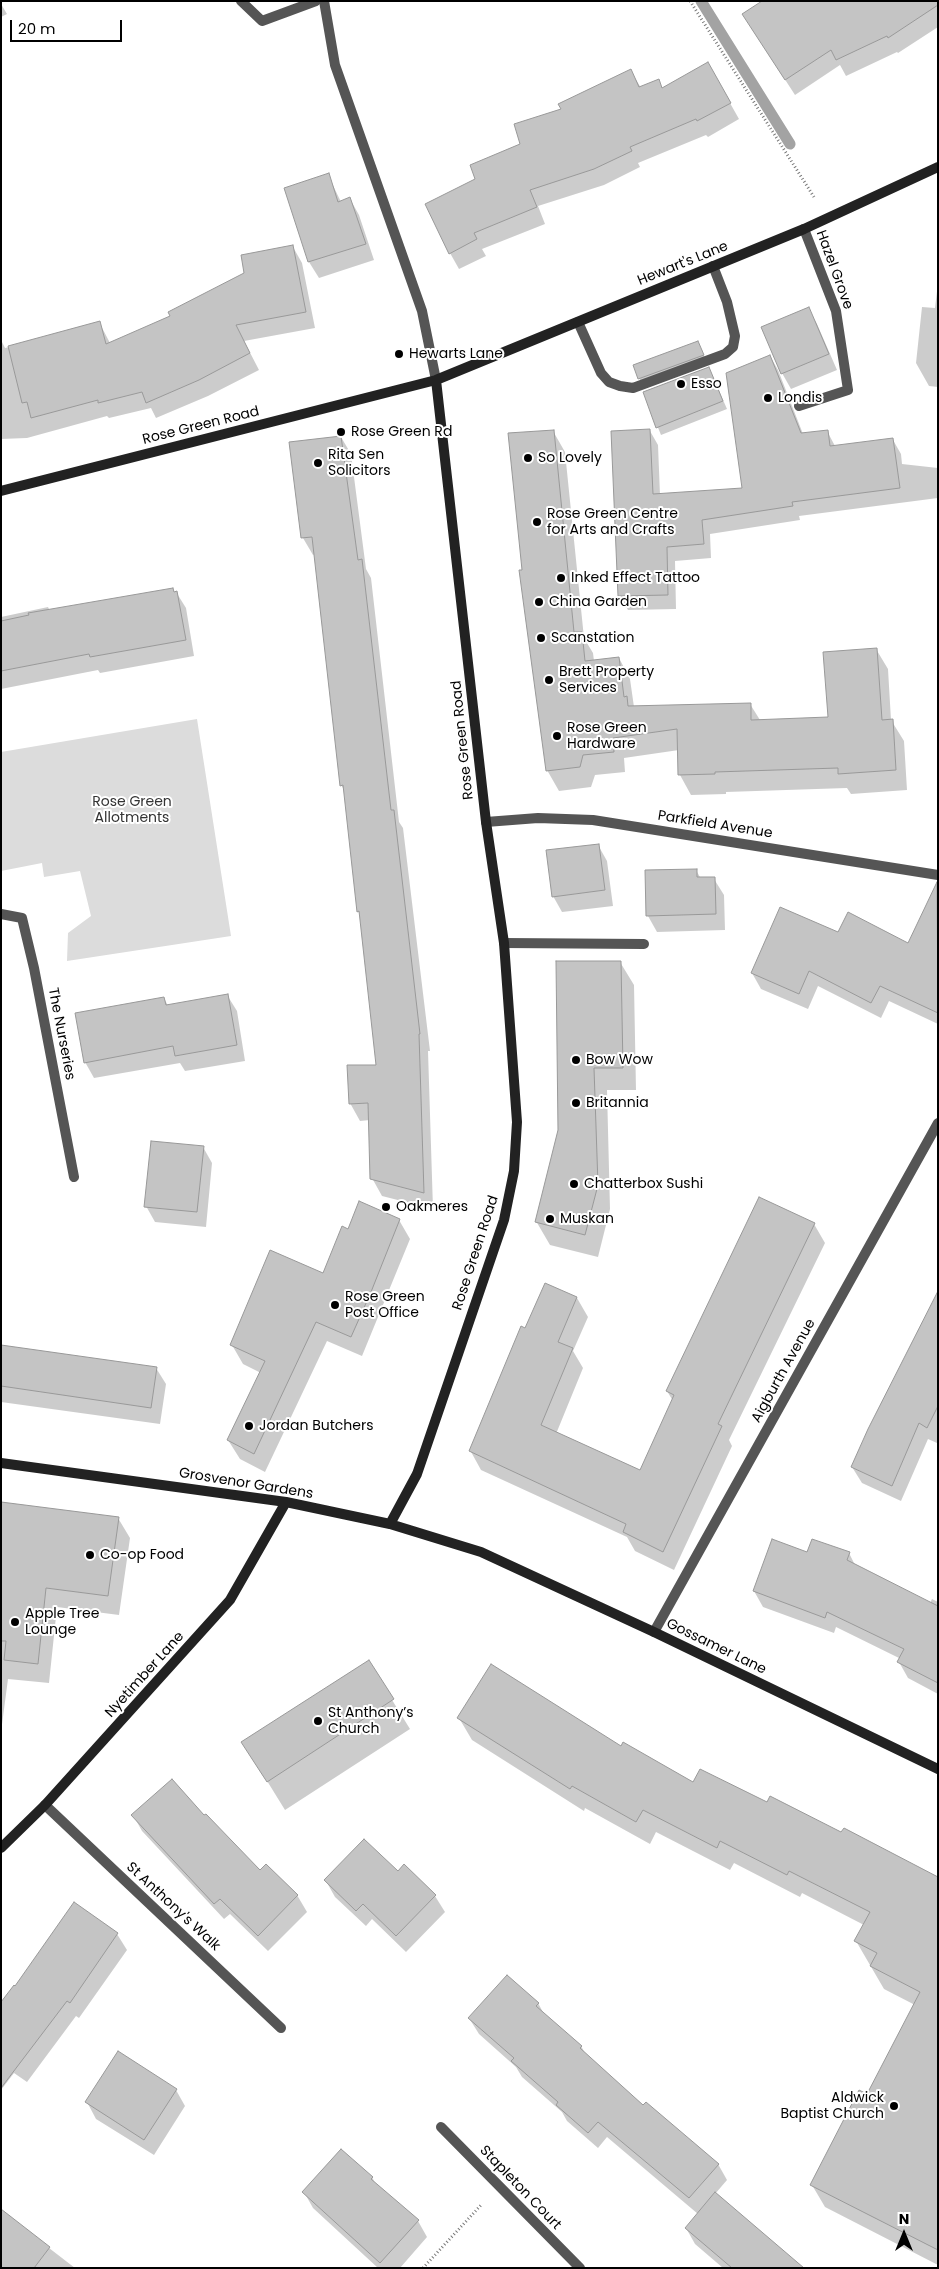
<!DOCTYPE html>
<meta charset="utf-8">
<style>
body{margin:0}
#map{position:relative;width:939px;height:2269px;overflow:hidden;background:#fff;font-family:Poppins,sans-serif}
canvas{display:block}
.frame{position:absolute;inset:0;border:2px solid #000;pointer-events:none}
.north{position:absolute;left:879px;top:2209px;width:50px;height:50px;-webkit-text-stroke:4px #fff;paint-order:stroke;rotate:0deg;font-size:14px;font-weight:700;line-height:20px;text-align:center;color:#000}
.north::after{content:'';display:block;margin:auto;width:18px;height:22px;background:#000;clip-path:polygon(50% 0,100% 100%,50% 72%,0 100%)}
.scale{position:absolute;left:10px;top:20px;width:112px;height:22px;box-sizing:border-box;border:2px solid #000;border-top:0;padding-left:6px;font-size:15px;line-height:18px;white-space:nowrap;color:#000;-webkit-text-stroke:4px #fff;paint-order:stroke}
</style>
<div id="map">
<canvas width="939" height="2269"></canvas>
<div class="frame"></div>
<div class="north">N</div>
<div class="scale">20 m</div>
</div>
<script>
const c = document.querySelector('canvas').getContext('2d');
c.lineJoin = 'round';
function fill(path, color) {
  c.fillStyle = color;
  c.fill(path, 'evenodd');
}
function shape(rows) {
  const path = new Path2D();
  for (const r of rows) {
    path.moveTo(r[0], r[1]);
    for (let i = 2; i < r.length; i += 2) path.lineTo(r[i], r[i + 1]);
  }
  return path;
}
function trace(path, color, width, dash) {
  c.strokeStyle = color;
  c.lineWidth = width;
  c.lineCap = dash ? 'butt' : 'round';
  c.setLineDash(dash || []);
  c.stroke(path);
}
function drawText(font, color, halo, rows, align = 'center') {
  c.font = font + ' Poppins,sans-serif';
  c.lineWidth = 4;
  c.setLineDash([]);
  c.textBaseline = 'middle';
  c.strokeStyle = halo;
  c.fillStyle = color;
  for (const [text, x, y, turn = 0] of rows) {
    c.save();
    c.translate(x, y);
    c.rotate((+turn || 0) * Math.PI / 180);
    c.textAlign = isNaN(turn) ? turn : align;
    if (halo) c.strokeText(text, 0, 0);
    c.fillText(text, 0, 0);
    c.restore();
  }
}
fill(shape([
 [197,719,231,936,67,961,68,933,91,916,80,871,44,877,42,863,1,871,1,752]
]), '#dcdcdc');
fill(shape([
 [938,1,938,27,898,53,897,52,846,76,840,65,795,95,753,30],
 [1,4,7,14,1,17],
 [708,64,739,119,708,137,706,135,638,163,640,167,604,185,538,206,545,224,482,249,486,256,459,269,450,253,477,179,522,145,563,110,631,71,641,88,658,80,663,89],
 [328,175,341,202,350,199,359,215,374,260,319,278,309,262,285,189],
 [293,247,302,263,315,328,244,341,259,370,208,396,156,418,151,408,109,418,107,416,27,438,1,439,1,340,5,348,68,333,67,330,99,322,110,343,172,317],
 [938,283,938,387,929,386,916,363,922,307,935,308],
 [808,308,817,324,837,370,791,389,782,373],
 [702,350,707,363,643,386,639,378],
 [770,356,778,370,803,434,827,431,835,446,893,440,901,454,902,464,938,468,938,498,799,516,800,520,710,534,711,558,675,561,676,609,628,610,620,596,650,431,658,445,660,495,744,489],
 [713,377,727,409,661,435,644,393],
 [553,431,565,452,584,638,593,653,594,661,619,658,630,679,634,707,750,704,760,720,829,718,876,649,888,669,891,720,904,741,907,790,851,794,847,788,726,792,726,794,691,795,680,775,679,750,624,758,625,772,595,775,591,787,559,791,547,770,520,571,523,571],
 [341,437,351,454,366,569,371,578,399,822,403,828,430,1051,428,1051,433,1209,382,1196,372,1178,370,1120,360,1121,350,1103,377,1066,360,915,358,911,345,791,341,785,315,554,313,555,303,538],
 [176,592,186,608,194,656,100,673,98,670,1,689,1,617,48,607,50,611],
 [598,845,607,861,613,906,562,912,553,896],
 [696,870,701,879,714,879,724,895,725,930,657,932,648,916],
 [918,925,938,935,938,1024,889,1001,881,1018,818,986,808,1009,761,989,752,973,838,933,908,945],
 [620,962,634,985,636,1090,607,1090,610,1209,598,1257,550,1245,536,1221],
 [227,995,237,1011,245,1061,185,1071,180,1063,94,1078,85,1062,164,998,168,1006],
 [203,1147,212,1163,206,1227,155,1222,146,1206],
 [399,1220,410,1239,362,1356,327,1341,265,1472,240,1459,228,1440,261,1373,243,1364,232,1345,323,1275,349,1230],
 [814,1224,825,1243,729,1440,732,1446,674,1570,635,1551,627,1537,481,1470,470,1450,546,1284,577,1298,588,1317,573,1351,583,1368,556,1434,641,1472,673,1401,667,1391],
 [938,1294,938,1441,937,1443,928,1439,901,1501,862,1483,852,1467],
 [1,1346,156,1368,166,1384,160,1424,1,1402],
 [1,1512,118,1518,130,1538,119,1615,57,1607,49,1683,8,1679,1,1732],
 [849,1553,856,1567,930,1603,932,1599,938,1602,938,1694,908,1678,899,1662,901,1659,836,1627,834,1633,763,1607,754,1591,808,1554],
 [368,1661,410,1729,285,1810,243,1742],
 [492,1666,938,1951,938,2265,825,2207,812,2185,868,2096,915,2005,884,1989,856,1941,864,1925,802,1893,800,1897,734,1863,730,1870,656,1832,650,1844,585,1808,584,1811,472,1740,459,1718],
 [133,1815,204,1817,260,1872,297,1895,307,1912,268,1951,230,1914,224,1919,142,1831],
 [404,1866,435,1896,445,1912,406,1952,372,1919,366,1926,335,1897,326,1881,398,1873],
 [117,1934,127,1950,79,2018,76,2016,27,2082,14,2073,1,2090,1,2004],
 [538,2003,544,2014,581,2046,586,2055,643,2107,718,2164,727,2180,715,2194,794,2268,723,2268,695,2244,686,2228,698,2214,607,2137,598,2148,567,2121,562,2112,522,2077,516,2067,479,2034,469,2018],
 [176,2090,185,2106,154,2155,96,2119,87,2102],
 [372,2177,376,2185,418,2221,427,2237,400,2268,378,2268,313,2208,304,2192],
 [1,2211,75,2268,1,2268]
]), '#0003');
trace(shape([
 [701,1,790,144]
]), '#a3a3a3', 11);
const building = shape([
 [762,1,938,1,938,5,888,38,887,36,836,60,831,50,785,80,742,14,762,1],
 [708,62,731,103,697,121,696,119,630,147,632,151,594,169,530,190,537,207,474,233,477,239,449,254,425,204,475,179,470,165,520,144,514,124,561,109,558,104,631,69,639,87,659,79,662,88,708,62],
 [329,173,338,202,350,197,366,244,308,262,284,188,329,173],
 [293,245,306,312,236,325,250,353,199,380,146,403,142,392,98,403,98,400,31,418,27,402,22,403,8,346,100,321,106,344,170,316,168,312,244,273,241,255,293,245],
 [809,307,829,354,781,374,761,327,809,307],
 [698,341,704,355,638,379,633,365,698,341],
 [770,355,801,433,828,430,830,446,893,438,900,488,792,502,793,506,702,520,704,544,667,547,668,595,618,596,611,431,650,429,653,494,742,488,726,373,770,355],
 [709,367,723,401,656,428,643,392,709,367],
 [554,430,574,632,582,632,585,661,619,657,624,697,627,696,628,706,751,703,751,720,828,717,823,652,877,648,882,720,893,719,896,770,838,774,838,768,715,772,715,774,678,775,677,729,613,738,614,752,583,755,580,767,546,771,519,570,522,570,508,433,554,430],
 [341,436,358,560,362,559,391,810,394,810,420,1034,419,1034,424,1193,370,1179,368,1103,349,1104,347,1065,376,1065,359,911,357,912,343,785,340,786,312,537,301,538,289,442,341,436],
 [173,588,174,592,177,591,186,640,90,657,89,654,1,671,1,621,29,615,28,613,173,588],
 [599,844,605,890,552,897,546,850,599,844],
 [697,869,697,877,715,877,716,914,646,916,645,870,697,869],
 [937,882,938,1013,880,986,871,1003,809,971,799,994,751,973,780,907,838,932,848,912,908,943,937,882],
 [556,961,621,961,623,1068,594,1068,598,1185,585,1235,535,1222,558,1130,556,961],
 [228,994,237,1045,175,1056,173,1046,84,1063,75,1013,164,997,166,1005,228,994],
 [151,1141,204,1146,197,1212,144,1207,151,1141],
 [759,1197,815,1223,718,1424,722,1426,663,1552,623,1532,626,1524,469,1451,521,1326,525,1328,545,1283,577,1297,558,1342,573,1348,541,1425,640,1470,674,1395,666,1391,759,1197],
 [359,1201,400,1219,371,1292,351,1337,316,1322,254,1454,227,1440,265,1361,230,1345,270,1250,323,1273,342,1226,348,1229,359,1201],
 [938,1291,938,1406,927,1428,919,1423,892,1486,851,1467,868,1429,938,1291],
 [1,1345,157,1367,151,1408,1,1386,1,1345],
 [1,1502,119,1517,108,1596,46,1588,38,1664,4,1660,6,1641,1,1641,1,1502],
 [772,1539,807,1552,812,1539,850,1552,847,1560,938,1606,938,1683,897,1662,904,1649,827,1612,825,1618,753,1591,772,1539],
 [369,1660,394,1699,267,1782,241,1742,369,1660],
 [491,1664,621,1746,623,1742,693,1782,700,1769,767,1802,770,1796,841,1832,844,1828,938,1877,938,2250,810,2185,859,2090,867,2094,920,1992,870,1966,877,1953,854,1941,870,1912,789,1871,787,1875,720,1841,717,1848,643,1810,636,1822,572,1786,570,1789,457,1718,491,1664],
 [172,1779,204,1815,206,1814,260,1870,266,1864,298,1895,258,1936,220,1899,214,1904,131,1815,172,1779],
 [364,1839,398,1871,404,1864,436,1895,396,1936,363,1904,356,1911,324,1880,364,1839],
 [74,1902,118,1933,70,2003,67,2001,1,2088,1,2002,14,1985,15,1986,74,1902],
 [507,1975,539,2003,536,2006,582,2046,580,2048,643,2105,646,2102,719,2164,689,2198,598,2122,588,2133,556,2105,558,2102,511,2061,514,2058,468,2018,507,1975],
 [118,2051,177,2089,144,2140,85,2102,118,2051],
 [341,2149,373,2177,371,2179,419,2220,380,2263,302,2192,341,2149],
 [715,2192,804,2268,732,2268,685,2228,715,2192],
 [1,2209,50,2247,34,2268,1,2268,1,2209]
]);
fill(building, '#c4c4c4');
trace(building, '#999', 1);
trace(shape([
 [690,1,814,197],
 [423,2268,482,2204]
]), '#777', 3, [1, 2.5]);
trace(shape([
 [241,1,262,21,316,1],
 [578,322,601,373,609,382,620,386,633,388,725,354,733,347,735,336,727,302,713,266],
 [799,406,848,390,836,311,804,229],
 [504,943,644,944]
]), '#555', 10);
trace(shape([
 [324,1,335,65,422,311,436,380],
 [486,822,538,818,593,820,938,875],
 [1,914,22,918,34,968,74,1177],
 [654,1632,938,1123],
 [45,1805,281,2028],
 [441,2127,580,2268]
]), '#555', 10);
trace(shape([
 [1,491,436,380,804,229,938,167],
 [1,1463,286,1502,390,1524,481,1552,654,1632,938,1769],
 [390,1524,417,1474,504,1220,514,1171,517,1122,504,943,486,822,436,380],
 [1,1848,45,1805,230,1600,286,1502]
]), '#222', 10);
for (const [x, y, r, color] of [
 [399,354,5,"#000"],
 [681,384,5,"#000"],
 [768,398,5,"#000"],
 [341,432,5,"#000"],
 [528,458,5,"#000"],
 [318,463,5,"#000"],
 [537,522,5,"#000"],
 [561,578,5,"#000"],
 [539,602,5,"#000"],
 [541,638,5,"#000"],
 [549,680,5,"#000"],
 [557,736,5,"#000"],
 [576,1060,5,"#000"],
 [576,1103,5,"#000"],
 [574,1184,5,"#000"],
 [386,1207,5,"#000"],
 [550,1219,5,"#000"],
 [335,1305,5,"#000"],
 [249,1426,5,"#000"],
 [90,1555,5,"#000"],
 [15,1622,5,"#000"],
 [318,1721,5,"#000"],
 [894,2106,5,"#000"]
]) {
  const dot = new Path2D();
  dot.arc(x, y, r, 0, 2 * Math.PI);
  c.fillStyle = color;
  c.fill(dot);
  trace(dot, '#fff', 2);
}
drawText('14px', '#000', '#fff', [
 ["Hewart's Lane",683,264,-22],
 ["Hazel Grove",834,270,70],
 ["Rose Green Road",201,426,-14],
 ["Rose Green Road",463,740,-96],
 ["Parkfield Avenue",715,825,9],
 ["The Nurseries",61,1034,79],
 ["Rose Green Road",476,1253,-72],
 ["Aigburth Avenue",784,1371,-61],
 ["Grosvenor Gardens",246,1484,9],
 ["Gossamer Lane",716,1647,26],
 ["Nyetimber Lane",145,1675,-48],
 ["St Anthony's Walk",173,1907,43],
 ["Stapleton Court",520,2188,46]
]);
drawText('14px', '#000', '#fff', [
 ["Hewarts Lane",409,354],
 ["Esso",691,384],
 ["Londis",778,398],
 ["Rose Green Rd",351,432],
 ["Rita Sen",328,455],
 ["Solicitors",328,471],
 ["So Lovely",538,458],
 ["Rose Green Centre",547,514],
 ["for Arts and Crafts",547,530],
 ["Inked Effect Tattoo",571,578],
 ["China Garden",549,602],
 ["Scanstation",551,638],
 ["Brett Property",559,672],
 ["Services",559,688],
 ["Rose Green",567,728],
 ["Hardware",567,744],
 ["Bow Wow",586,1060],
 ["Britannia",586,1103],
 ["Chatterbox Sushi",584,1184],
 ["Oakmeres",396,1207],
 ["Muskan",560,1219],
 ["Rose Green",345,1297],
 ["Post Office",345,1313],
 ["Jordan Butchers",259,1426],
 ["Co-op Food",100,1555],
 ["Apple Tree",25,1614],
 ["Lounge",25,1630],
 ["St Anthony’s",328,1713],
 ["Church",328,1729],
 ["Aldwick",884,2098,"right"],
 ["Baptist Church",884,2114,"right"]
], 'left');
drawText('14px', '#333', '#fff', [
 ["Rose Green",132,802],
 ["Allotments",132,818]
]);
</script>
